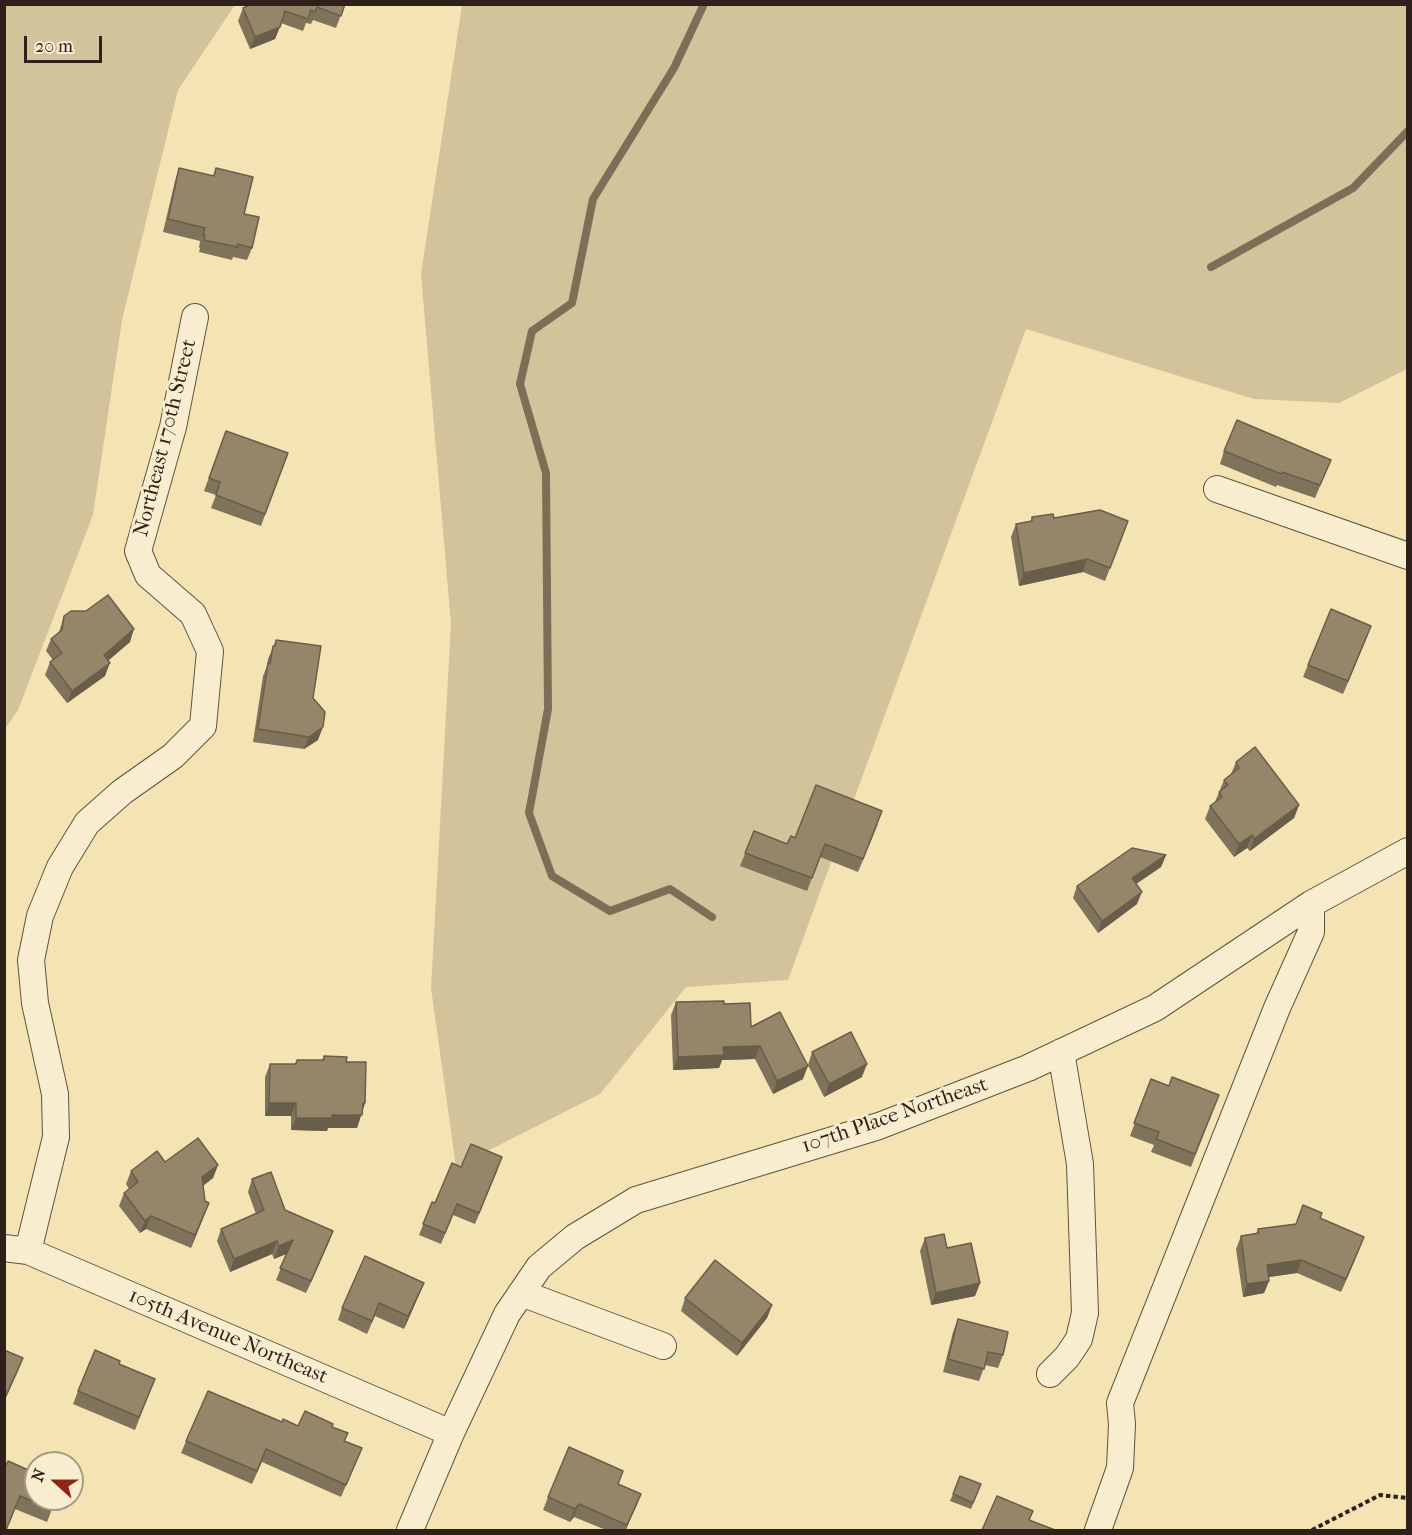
<!DOCTYPE html>
<style>
body{margin:0}
#map{position:relative;width:1412px;height:1535px;overflow:hidden;background:#f4e4b4;font-family:"IM FELL French Canon",serif}
canvas{display:block}
.frame{position:absolute;inset:0;border:6px solid #2f211a;pointer-events:none}
.north{position:absolute;left:24px;top:1451px;width:60px;height:60px;box-sizing:border-box;background:#f8edce;border:2px solid #a89b86;border-radius:50%;rotate:291deg;font-size:16px;font-weight:700;line-height:24px;text-align:center;color:#2f211a}
.north::after{content:'';display:block;margin:auto;width:21px;height:27px;background:#8f2418;clip-path:polygon(50% 0,100% 100%,50% 72%,0 100%)}
.scale{position:absolute;left:24px;top:36px;width:78px;height:27px;box-sizing:border-box;border:3px solid #2f211a;border-top:0;padding-left:8px;font-size:18px;line-height:21px;white-space:nowrap;color:#2f211a;-webkit-text-stroke:4px #f8edce;paint-order:stroke}
</style>
<div id="map">
<canvas width="1412" height="1535"></canvas>
<div class="frame"></div>
<div class="north">N</div>
<div class="scale">20 m</div>
</div>
<script>
const c = document.querySelector('canvas').getContext('2d');
c.lineJoin = 'round';
function fill(path, color) {
  c.fillStyle = color;
  c.fill(path, 'evenodd');
}
function shape(rows) {
  const path = new Path2D();
  for (const r of rows) {
    path.moveTo(r[0], r[1]);
    for (let i = 2; i < r.length; i += 2) path.lineTo(r[i], r[i + 1]);
  }
  return path;
}
function trace(path, color, width, dash) {
  c.strokeStyle = color;
  c.lineWidth = width;
  c.lineCap = dash ? 'butt' : 'round';
  c.setLineDash(dash || []);
  c.stroke(path);
}
function drawText(font, color, halo, rows, align = 'center') {
  c.font = font + ' "IM FELL French Canon",serif';
  c.lineWidth = 6;
  c.setLineDash([]);
  c.textBaseline = 'middle';
  c.strokeStyle = halo;
  c.fillStyle = color;
  for (const [text, x, y, turn = 0] of rows) {
    c.save();
    c.translate(x, y);
    c.rotate((+turn || 0) * Math.PI / 180);
    c.textAlign = isNaN(turn) ? turn : align;
    if (halo) c.strokeText(text, 0, 0);
    c.fillText(text, 0, 0);
    c.restore();
  }
}
fill(shape([
 [5,4,235,5,178,90,122,320,93,515,18,710,5,729],
 [462,5,1407,5,1407,369,1339,403,1254,399,1026,329,788,980,686,987,600,1094,456,1167,431,988,451,624,421,274]
]), '#d3c39a');
trace(shape([
 [704,4,674,68,593,199,572,303,532,331,520,384,546,473,548,709,529,813,552,876,610,911,670,889,712,917],
 [1211,267,1353,188,1408,131]
]), '#7d6e57', 8);
const minor = shape([
 [1217,489,1408,556],
 [4,1248,28,1251,451,1433],
 [28,1251,56,1137,55,1094,35,1003,31,960,40,916,60,867,87,823,122,792,173,756,203,726,210,651,193,614,148,575,138,551,173,427,195,317],
 [521,1293,663,1346],
 [1050,1374,1067,1357,1079,1339,1085,1313,1080,1164,1061,1052],
 [410,1530,451,1433,507,1314,539,1267,575,1237,636,1200,879,1126,1028,1068,1155,1008,1311,904,1408,851],
 [1098,1530,1120,1468,1122,1424,1120,1403,1277,1008,1311,932,1311,904]
]);
trace(minor, '#605240', 28);
trace(shape([
 [1312,1530,1380,1495,1408,1498]
]), '#2f211a', 4, [4.5, 3]);
trace(minor, '#f8edce', 26);
fill(shape([
 [345,4,336,28,313,20,311,24,306,23,303,31,281,23,275,39,250,49,238,21,243,8],
 [179,168,213,176,216,168,244,214,252,248,247,260,233,257,232,260,199,252,200,248,199,248,200,241,163,232,175,181],
 [226,431,288,453,261,526,211,508,216,495,204,491],
 [1224,451,1326,472,1315,498,1277,485,1276,487,1220,464],
 [1032,517,1128,521,1105,581,1083,572,1019,586,1011,537,1016,524,1031,522],
 [64,616,130,642,108,661,105,676,67,703,45,675,50,662,53,660,46,651,51,639,59,632],
 [1366,639,1343,694,1303,677,1308,665],
 [276,640,313,698,318,740,304,749,253,742,263,676,267,666,268,659],
 [1236,762,1299,805,1294,818,1250,851,1247,848,1234,857,1205,819,1210,806,1215,802,1224,780,1231,774],
 [878,824,858,872,820,857,807,891,740,866,754,831,787,844,795,838],
 [1166,855,1161,867,1136,884,1137,904,1098,933,1073,898,1077,886],
 [676,1002,724,1004,751,1027,803,1079,773,1094,755,1059,722,1060,719,1068,673,1070,671,1015],
 [812,1052,862,1077,824,1097,808,1065],
 [324,1056,346,1062,365,1103,357,1128,328,1128,327,1131,291,1130,291,1116,265,1116,265,1077,270,1064,295,1064,297,1060,322,1060],
 [1151,1079,1169,1086,1219,1095,1191,1167,1151,1152,1154,1145,1130,1136],
 [165,1162,218,1165,213,1178,203,1186,204,1216,191,1248,146,1229,140,1233,119,1206,124,1193,129,1189,126,1184,131,1171],
 [461,1167,498,1169,475,1224,453,1215,441,1244,419,1235,432,1202,435,1203],
 [252,1179,285,1210,333,1231,328,1244,306,1293,276,1280,287,1253,274,1259,272,1254,230,1272,217,1241,221,1229,256,1214,248,1192],
 [1320,1218,1359,1250,1341,1292,1297,1273,1269,1277,1269,1281,1264,1293,1243,1297,1236,1249,1241,1236,1256,1234,1258,1229,1296,1224],
 [925,1238,947,1248,980,1283,975,1296,931,1305,920,1251],
 [424,1283,419,1295,404,1329,375,1316,367,1334,338,1320,342,1308],
 [685,1298,772,1305,767,1318,737,1356,681,1311],
 [958,1319,1003,1355,998,1368,985,1365,979,1381,943,1372,953,1332],
 [119,1364,155,1379,135,1430,73,1404,78,1391],
 [282,1422,298,1426,332,1427,348,1433,345,1441,362,1448,341,1497,262,1462,252,1484,181,1453,186,1441],
 [4,1469,56,1499,47,1522,15,1509,6,1530,4,1530],
 [618,1484,641,1494,626,1530,606,1530,574,1517,570,1522,543,1510,548,1497],
 [981,1484,971,1509,950,1501,953,1494]
]), '#80735b');
fill(shape([
 [280,27,275,39,250,49,255,37],
 [1087,559,1083,572,1019,586,1024,573],
 [1371,626,1366,639,1343,694,1348,681],
 [134,629,130,642,99,668,104,655],
 [110,663,105,676,67,703,72,691],
 [323,727,318,740,304,749,309,737],
 [1299,805,1294,818,1250,851,1254,839],
 [1252,835,1247,848,1234,857,1239,844],
 [1166,855,1161,867,1127,890,1132,878],
 [1142,892,1137,904,1098,933,1102,921],
 [760,1046,755,1059,722,1060,719,1068,673,1070,678,1057,723,1047],
 [867,1064,862,1077,824,1097,829,1084],
 [808,1066,803,1079,773,1094,777,1081],
 [269,1103,296,1103,291,1116,265,1116],
 [363,1103,365,1103,357,1128,328,1128,327,1131,291,1130,296,1118,332,1115],
 [218,1165,213,1178,197,1190,202,1177],
 [209,1203,204,1216,191,1248,195,1235],
 [151,1216,146,1229,140,1233,145,1221],
 [333,1231,328,1244,306,1293,311,1281],
 [1364,1237,1359,1250,1341,1292,1346,1279],
 [293,1240,289,1253,274,1259,279,1246],
 [277,1241,272,1254,230,1272,234,1259],
 [1301,1260,1297,1273,1262,1278,1267,1265],
 [1269,1281,1264,1293,1243,1297,1247,1284],
 [424,1283,419,1295,404,1329,408,1316],
 [980,1283,975,1296,931,1305,936,1293],
 [772,1305,767,1318,737,1356,742,1343],
 [23,1358,18,1371,4,1402,4,1400],
 [641,1494,636,1507,625,1530,627,1525],
 [579,1504,574,1517,570,1522,575,1509]
]), '#685e4a');
const building = shape([
 [252,4,345,4,341,16,317,7,315,12,311,10,308,19,285,11,280,27,255,37,243,8,252,4],
 [179,168,214,176,216,168,253,177,244,214,259,217,252,248,238,244,237,247,204,240,205,235,203,235,205,228,168,219,179,168],
 [1237,420,1331,460,1320,485,1282,472,1281,474,1224,451,1237,420],
 [226,431,288,453,265,514,216,495,220,482,209,478,226,431],
 [1100,510,1128,521,1110,568,1087,559,1024,573,1016,524,1032,521,1032,517,1053,514,1054,518,1100,510],
 [108,595,134,629,104,655,110,663,72,691,50,662,62,653,51,639,62,630,64,616,71,611,86,611,108,595],
 [1331,609,1371,626,1348,681,1308,665,1331,609],
 [276,640,321,646,313,698,325,712,323,727,309,737,258,729,268,663,270,664,273,646,275,646,276,640],
 [1255,747,1299,805,1254,839,1252,835,1239,844,1210,806,1222,797,1219,792,1228,785,1224,780,1239,768,1236,762,1255,747],
 [816,785,882,811,863,859,825,844,812,878,745,853,754,831,787,844,791,836,795,838,816,785],
 [1132,848,1166,855,1132,878,1142,892,1102,921,1077,886,1132,848],
 [724,1001,724,1004,750,1003,751,1027,780,1012,808,1066,777,1081,760,1046,723,1047,724,1055,678,1057,676,1002,724,1001],
 [851,1032,867,1064,829,1084,812,1052,851,1032],
 [324,1056,347,1057,346,1062,366,1062,365,1103,363,1103,362,1115,332,1115,332,1118,296,1118,296,1103,269,1103,270,1064,296,1064,297,1060,324,1060,324,1056],
 [1172,1077,1219,1095,1195,1154,1156,1139,1159,1132,1134,1123,1151,1079,1169,1086,1172,1077],
 [198,1138,218,1165,202,1177,205,1201,209,1203,195,1235,151,1216,145,1221,124,1193,138,1182,131,1171,157,1151,165,1162,198,1138],
 [471,1144,502,1157,479,1213,457,1204,445,1233,423,1224,432,1202,435,1203,452,1163,461,1167,471,1144],
 [271,1172,285,1210,333,1231,311,1281,280,1268,293,1240,279,1246,277,1241,234,1259,221,1229,264,1210,252,1179,271,1172],
 [1303,1205,1322,1213,1320,1218,1364,1237,1346,1279,1301,1260,1267,1265,1269,1281,1247,1284,1241,1236,1259,1233,1258,1229,1296,1224,1303,1205],
 [944,1234,947,1248,971,1243,980,1283,936,1293,925,1238,944,1234],
 [365,1256,424,1283,408,1316,379,1303,372,1321,342,1308,365,1256],
 [715,1260,772,1305,742,1343,685,1298,715,1260],
 [958,1319,1008,1332,1003,1355,988,1352,984,1369,948,1359,958,1319],
 [4,1350,23,1358,4,1400,4,1350],
 [95,1350,120,1361,119,1364,155,1379,139,1417,78,1391,95,1350],
 [208,1391,282,1422,283,1419,298,1426,305,1411,333,1424,332,1427,348,1433,344,1441,362,1448,346,1485,266,1449,257,1471,186,1441,208,1391],
 [569,1447,623,1471,618,1484,641,1494,627,1525,579,1504,575,1509,548,1497,569,1447],
 [8,1461,35,1473,36,1471,36,1499,56,1499,52,1509,20,1496,6,1530,4,1530,4,1469,8,1461],
 [960,1476,981,1484,973,1503,953,1494,960,1476],
 [997,1496,1033,1511,1029,1520,1055,1530,982,1530,997,1496]
]);
fill(building, '#95866a');
trace(building, '#685e4a', 1.5);
drawText('21px', '#2f211a', '#f8edce', [
 ["Northeast 170th Street",166,438,-76],
 ["107th Place Northeast",895,1116,-19],
 ["105th Avenue Northeast",228,1337,23]
]);
</script>
